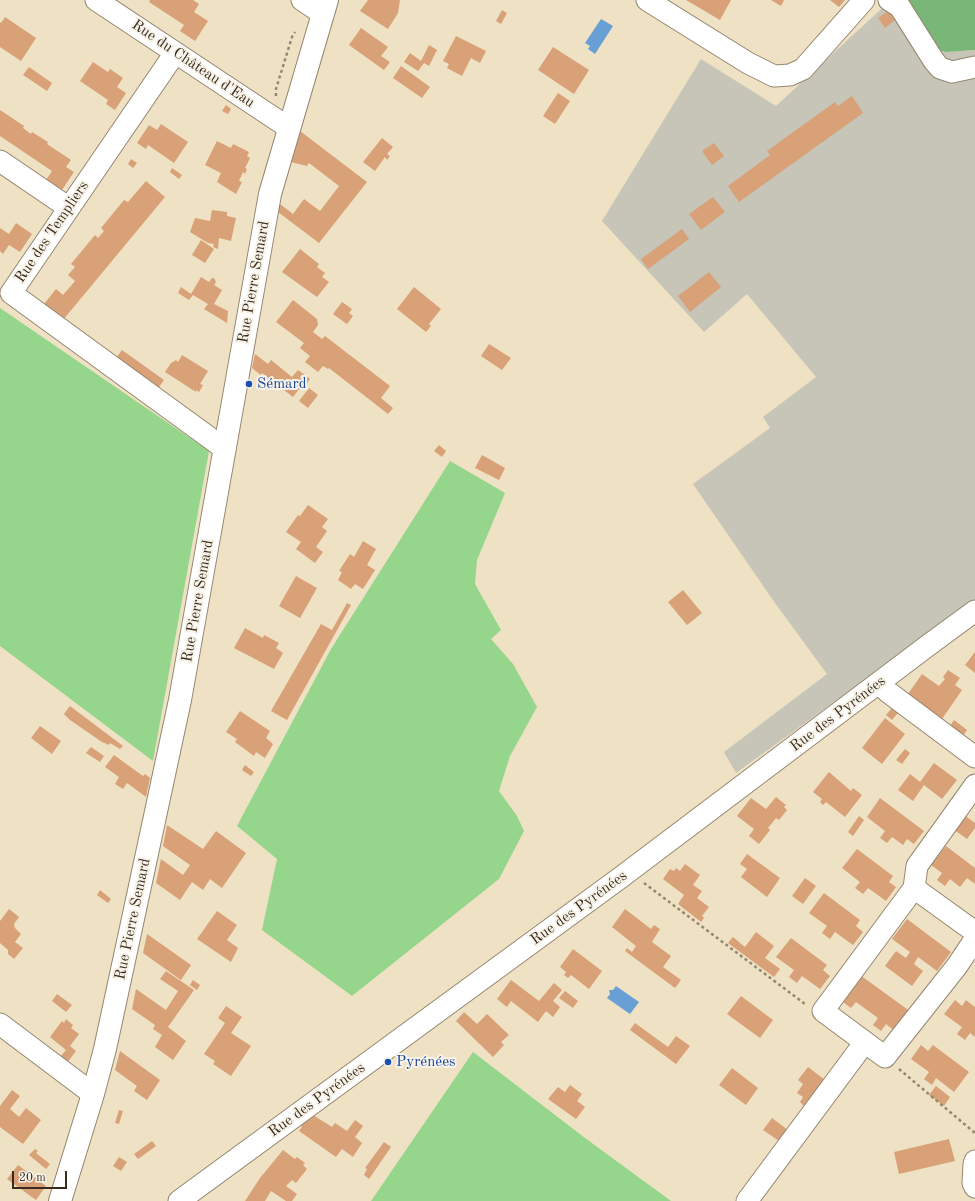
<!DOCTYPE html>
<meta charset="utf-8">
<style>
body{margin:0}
#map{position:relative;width:975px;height:1201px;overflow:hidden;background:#efe1c3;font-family:"Old Standard TT",serif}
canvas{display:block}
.scale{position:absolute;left:12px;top:1171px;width:55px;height:18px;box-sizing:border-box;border:2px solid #3b2a1e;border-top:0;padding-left:5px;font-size:12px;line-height:14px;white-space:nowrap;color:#3b2a1e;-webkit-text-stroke:3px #f7f3e8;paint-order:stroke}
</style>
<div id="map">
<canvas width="975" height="1201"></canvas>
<div class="scale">20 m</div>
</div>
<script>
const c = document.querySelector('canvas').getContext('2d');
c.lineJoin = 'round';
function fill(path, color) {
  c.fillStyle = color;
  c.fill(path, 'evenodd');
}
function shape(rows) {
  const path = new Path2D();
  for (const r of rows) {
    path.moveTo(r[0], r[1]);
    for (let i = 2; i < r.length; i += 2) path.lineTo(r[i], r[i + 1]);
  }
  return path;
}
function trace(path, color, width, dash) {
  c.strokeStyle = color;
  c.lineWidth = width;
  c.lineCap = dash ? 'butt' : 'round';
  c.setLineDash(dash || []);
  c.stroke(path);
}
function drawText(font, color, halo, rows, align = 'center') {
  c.font = font + ' "Old Standard TT",serif';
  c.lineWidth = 4;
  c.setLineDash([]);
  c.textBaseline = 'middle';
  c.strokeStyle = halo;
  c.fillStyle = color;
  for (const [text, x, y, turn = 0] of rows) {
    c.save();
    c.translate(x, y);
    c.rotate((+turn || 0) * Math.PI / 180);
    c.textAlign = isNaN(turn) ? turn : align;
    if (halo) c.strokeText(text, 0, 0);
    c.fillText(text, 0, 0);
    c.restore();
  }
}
fill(shape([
 [891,0,946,52,975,50,975,600,736,773,724,752,827,674,775,603,693,484,770,428,763,417,816,377,747,294,704,332,602,221,701,59,776,106]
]), '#c6c5b8');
fill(shape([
 [0,308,209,451,153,761,0,646],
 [450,461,505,493,477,560,475,584,501,630,491,639,513,664,537,707,510,756,499,791,517,816,524,831,499,879,352,996,262,930,277,859,237,826,331,649],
 [473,1052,585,1138,671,1201,371,1201]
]), '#95d68c');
fill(shape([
 [902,0,975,0,975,50,946,52,932,48]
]), '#78b778');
fill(shape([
 [601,19,613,26,595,54,588,49,590,46,585,43],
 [616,986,639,1002,630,1014,607,998,610,994,609,990,613,990]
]), '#689fd5');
fill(shape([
 [150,0,193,0,199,4,194,12,208,21,195,41,180,31,184,25,149,2],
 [368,0,400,0,398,13,388,29,360,11],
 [686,0,731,0,720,20],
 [771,0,784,0,781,6],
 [830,0,845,0,839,7],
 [502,10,507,13,501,24,496,21],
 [888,11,895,20,885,28,878,18],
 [5,17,36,38,21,61,0,47,0,22,1,23],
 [361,28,388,47,381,56,390,62,384,70,349,45],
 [456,36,486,51,480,63,471,58,462,76,447,68,449,64,443,61],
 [429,45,437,50,429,66,424,63,418,71,404,62,410,53,421,61],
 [553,47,589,70,574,94,538,70],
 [93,62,108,72,110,69,123,78,117,87,126,93,115,110,106,104,108,100,80,81],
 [401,66,430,87,422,98,393,78],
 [29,67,52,83,47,91,23,75],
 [558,93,570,101,555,124,543,116],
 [852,96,863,113,739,202,728,186,770,155,767,151,835,102,838,106],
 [226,105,231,109,228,114,222,111],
 [0,110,24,126,23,128,31,134,32,132,48,142,47,144,71,160,66,167,74,172,62,190,46,180,52,171,0,136],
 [161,124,188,142,174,163,148,145,146,149,137,143,149,125,157,130],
 [300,131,367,182,319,243,278,212,280,204,293,214,304,199,320,211,339,186,309,163,307,166,291,162],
 [382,138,393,147,387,154,390,156,387,160,385,157,375,171,363,162],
 [217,141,231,148,233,144,249,152,247,156,250,158,245,168,247,169,245,174,243,172,239,181,242,182,236,194,217,182,221,173,205,165],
 [714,143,724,156,712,165,702,151],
 [131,159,137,163,133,168,128,164],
 [172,168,182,175,179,179,170,172],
 [146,181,165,197,63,320,44,304,56,289,63,295,75,281,68,275,75,267,71,264,95,235,98,238,104,231,101,228,124,200,128,202],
 [713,197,725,212,701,230,689,214],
 [212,210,227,212,227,216,236,218,231,241,219,238,218,249,213,247,214,244,208,243,190,232,195,218,210,221],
 [16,223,32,234,20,252,9,245,3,254,0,251,0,228,9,234],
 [682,229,689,239,648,269,641,259],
 [201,240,214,249,205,263,192,255],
 [300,249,319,264,317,267,325,273,322,277,329,282,317,297,282,272],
 [709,272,721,287,690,312,678,296],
 [201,277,209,282,212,278,214,278,216,282,214,285,222,290,214,304,228,311,227,323,204,309,208,304,193,295,189,300,178,293,181,287,191,294],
 [414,287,441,309,429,324,431,326,426,332,397,309],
 [293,300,317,319,318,325,313,332,322,339,325,336,390,386,381,398,393,408,388,414,329,368,328,369,323,366,318,372,305,362,310,356,300,348,304,343,276,322],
 [342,302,352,309,349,313,353,316,347,324,333,314],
 [489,344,511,358,502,370,481,356],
 [122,350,164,380,157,390,116,358],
 [255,354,268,364,271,360,292,377,298,370,310,379,305,386,303,384,293,397,262,373,261,375,252,368],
 [182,355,208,371,200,384,203,385,199,392,196,390,196,392,165,372,171,363,176,360,178,362],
 [309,388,318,395,308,408,299,401],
 [439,445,446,451,442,457,434,451],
 [482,455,505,468,499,480,475,468],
 [308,505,328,519,322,527,327,531,316,547,323,552,315,563,296,549,301,542,286,532,298,515,300,516],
 [363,541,376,549,367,565,375,570,363,589,355,584,351,589,338,580,342,572,339,571,350,554,354,557],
 [296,576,317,588,300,618,279,606],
 [683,590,702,613,687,625,668,602],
 [347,603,351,605,287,720,271,711,321,624,332,630],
 [245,628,263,638,264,635,279,643,276,648,283,653,274,669,234,648],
 [975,652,975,673,965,665],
 [948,670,960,678,955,685,962,690,942,719,908,694,922,674,939,686,945,679,943,677],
 [896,703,902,708,892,720,886,715],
 [70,706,123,746,120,749,110,743,109,745,102,742,70,720,64,714],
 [240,711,270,731,266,738,273,744,265,758,256,752,254,756,235,742,237,739,226,732],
 [885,718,905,734,882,764,862,748],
 [954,720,967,730,963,736,950,726],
 [40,726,61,741,52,754,31,738],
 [91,747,104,756,100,762,86,753],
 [905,749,910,753,902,764,896,760],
 [114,755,143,776,145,774,150,778,146,797,127,783,123,789,115,784,119,777,105,767],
 [934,763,957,780,942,799,924,785,913,801,898,790,910,774,920,782],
 [245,765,254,772,251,776,242,770],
 [829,772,851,791,853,788,862,795,845,817,826,802,823,805,820,802,822,799,813,792],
 [776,797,786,805,784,807,787,810,779,820,776,818,768,828,770,830,759,844,749,836,754,829,737,816,751,798,766,809],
 [880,798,924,831,914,844,907,839,903,845,892,837,887,843,880,838,885,831,867,817],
 [964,815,975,823,975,828,967,839,953,829],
 [859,816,864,820,853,836,848,832],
 [167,825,203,849,216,831,246,853,222,888,210,879,203,890,192,882,180,900,156,883,161,859,183,875,190,865,163,846],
 [946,846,975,868,975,884,967,878,960,887,950,879,945,886,937,880,942,873,931,865],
 [857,849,893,876,889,882,896,887,886,901,868,888,863,894,855,888,860,882,842,868],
 [747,854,780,878,767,897,741,877,747,869,740,864],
 [685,864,700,875,693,885,702,891,697,898,709,907,702,916,704,918,701,922,678,904,684,895,663,879,670,869,674,871,676,868,680,871],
 [805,878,816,886,803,904,792,896],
 [100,890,111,899,108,903,97,895],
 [824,893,860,920,856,926,863,932,853,945,835,932,830,939,822,933,827,926,809,913],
 [9,909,19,917,14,924,15,928,21,934,15,942,23,948,14,959,8,954,8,950,0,943,0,921],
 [625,909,651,929,654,925,660,929,652,942,671,956,663,967,681,980,675,988,625,951,627,948,632,952,636,946,612,927],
 [217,911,237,925,227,940,238,948,231,962,197,939],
 [907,919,951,952,937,971,918,957,914,964,923,971,912,986,885,966,896,951,906,958,910,952,892,939],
 [756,932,774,946,765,958,780,969,774,977,728,943,733,937,745,947],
 [147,934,191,965,181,980,143,953],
 [791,938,827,965,823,970,830,976,820,989,802,976,797,983,789,977,794,970,776,957],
 [573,949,602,971,589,989,571,975,568,978,564,975,566,972,560,967],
 [166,971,194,990,168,1027,186,1041,173,1060,155,1047,162,1035,153,1029,155,1025,132,1009,136,989,166,1010,178,991,160,979],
 [860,975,911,1012,896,1032,886,1024,881,1031,873,1025,878,1018,856,1002,851,1008,843,1002,848,996,846,994],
 [193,980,200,985,197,990,190,985],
 [511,980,539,1001,554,983,562,990,553,1001,560,1007,553,1017,546,1011,538,1022,511,1001,507,1007,497,999],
 [565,991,578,1001,573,1008,559,998],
 [57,994,72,1005,66,1012,52,1001],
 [741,996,773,1020,760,1038,727,1014],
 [955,1000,962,1006,966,1000,975,1007,975,1037,970,1033,965,1040,957,1034,962,1027,944,1014],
 [226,1006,242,1017,231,1033,251,1046,231,1076,213,1064,215,1061,204,1054,225,1023,218,1018],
 [464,1012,477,1024,487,1014,509,1035,501,1042,504,1045,493,1057,456,1021],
 [66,1019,73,1025,71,1028,79,1034,70,1046,76,1051,67,1063,60,1057,66,1050,50,1037,62,1021,64,1023],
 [635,1023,668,1047,676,1036,690,1046,676,1064,630,1030],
 [921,1045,928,1051,933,1045,969,1072,954,1092,936,1078,932,1085,924,1079,929,1072,911,1059],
 [120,1051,160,1080,147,1100,134,1091,137,1086,115,1070],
 [808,1067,825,1080,805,1107,800,1102,803,1097,797,1093,803,1084,798,1080],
 [732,1068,758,1088,746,1105,719,1085],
 [570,1085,582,1094,577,1101,585,1107,576,1119,548,1099,558,1087,565,1092],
 [936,1086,950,1097,944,1106,929,1095],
 [12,1090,20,1096,10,1109,19,1117,26,1108,41,1120,23,1144,0,1127,0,1106],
 [119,1110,123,1111,119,1124,115,1123],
 [313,1115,332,1127,335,1123,347,1131,355,1120,363,1126,355,1137,362,1143,353,1157,342,1149,336,1157,299,1131,302,1127,299,1125],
 [772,1118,788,1130,779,1141,763,1130],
 [949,1139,955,1161,899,1174,894,1152],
 [152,1141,156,1146,138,1159,134,1154],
 [384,1142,391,1147,369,1179,364,1175,367,1169,365,1168],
 [35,1149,38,1151,36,1153,50,1164,46,1169,29,1155],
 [283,1150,295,1159,297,1157,305,1163,303,1165,307,1169,296,1183,292,1180,286,1186,297,1194,292,1201,286,1201,271,1191,265,1201,245,1201,260,1178],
 [119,1157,127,1162,121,1171,113,1166],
 [18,1165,46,1186,36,1200,7,1179]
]), '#d8a177');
const minor = shape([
 [96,0,289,128],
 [302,0,323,14],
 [647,0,748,63,774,76,790,75,803,69,864,0],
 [889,0,900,7,934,61,940,68,952,72,975,67],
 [175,53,11,293,225,449],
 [0,161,69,208],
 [879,683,888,692,975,757],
 [914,888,917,866,975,785],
 [975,932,914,888,823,1011,885,1057,957,966,975,939],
 [0,1024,93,1094],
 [975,1161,974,1164,973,1183,975,1187],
 [179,1201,620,878,930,644,975,611],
 [747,1201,865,1042]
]);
const major = shape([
 [60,1201,93,1094,105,1049,180,700,270,194,327,0]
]);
trace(minor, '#958670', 23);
trace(major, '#958670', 24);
trace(shape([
 [276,96,276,89,292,37,295,32],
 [644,883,805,1004],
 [899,1069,975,1133]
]), '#958670', 2.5, [3, 3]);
trace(minor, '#fff', 21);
trace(major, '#fff', 22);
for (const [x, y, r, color] of [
 [249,384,4,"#1a4fb4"],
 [388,1062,4,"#1a4fb4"]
]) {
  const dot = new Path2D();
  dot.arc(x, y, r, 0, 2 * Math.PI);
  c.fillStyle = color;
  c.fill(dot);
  trace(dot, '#f7f3e8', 1.5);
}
drawText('15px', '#3b2a1e', '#f7f3e8', [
 ["Rue du Château d'Eau",193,64,34],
 ["Rue des Templiers",52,232,-56],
 ["Rue Pierre Semard",254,282,-80],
 ["Rue Pierre Semard",198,601,-80],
 ["Rue des Pyrénées",838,714,-37],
 ["Rue des Pyrénées",579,908,-36],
 ["Rue Pierre Semard",133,919,-78],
 ["Rue des Pyrénées",317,1100,-36]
]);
drawText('15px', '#164399', '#f7f3e8', [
 ["Sémard",257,384],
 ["Pyrénées",396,1062]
], 'left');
</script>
